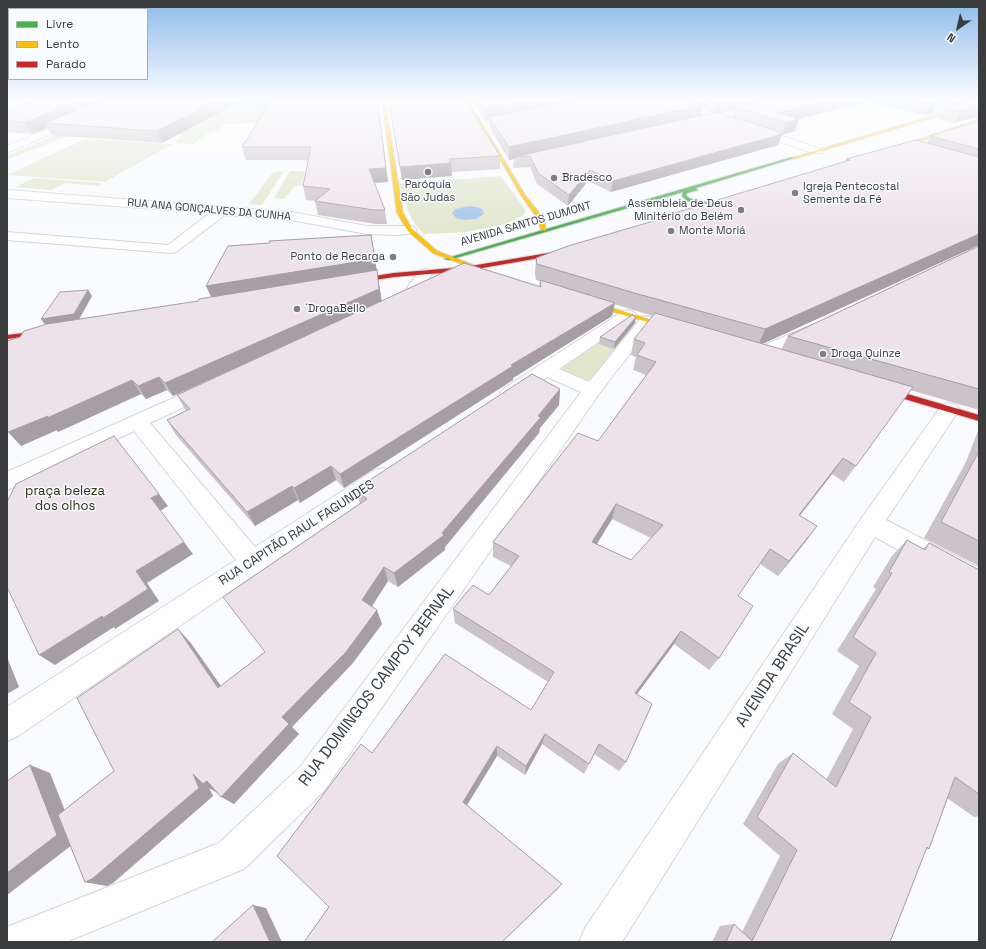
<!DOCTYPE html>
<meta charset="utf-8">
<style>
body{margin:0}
#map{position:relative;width:986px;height:949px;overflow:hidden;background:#f9fbfe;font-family:"Space Grotesk",sans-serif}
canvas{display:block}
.frame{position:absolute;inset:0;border:8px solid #3a3c3e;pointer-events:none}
.legend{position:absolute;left:8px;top:8px;width:140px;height:72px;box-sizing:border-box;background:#f8fbff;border:1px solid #acafb2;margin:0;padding:5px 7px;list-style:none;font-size:12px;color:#3a3c3e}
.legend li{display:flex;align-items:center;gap:8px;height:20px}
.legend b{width:20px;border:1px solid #acafb2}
.north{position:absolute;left:938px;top:8px;width:40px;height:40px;-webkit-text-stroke:3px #f8fbff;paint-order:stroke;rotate:214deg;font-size:11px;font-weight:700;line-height:16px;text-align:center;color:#3a3c3e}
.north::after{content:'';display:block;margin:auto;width:14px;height:18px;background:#3a3c3e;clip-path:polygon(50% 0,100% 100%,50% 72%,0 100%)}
</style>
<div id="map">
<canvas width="986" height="949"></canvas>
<div class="frame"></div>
<ul class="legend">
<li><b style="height:5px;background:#4caf50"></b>Livre</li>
<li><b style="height:5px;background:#ffc107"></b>Lento</li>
<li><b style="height:5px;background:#c62828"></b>Parado</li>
</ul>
<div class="north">N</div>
</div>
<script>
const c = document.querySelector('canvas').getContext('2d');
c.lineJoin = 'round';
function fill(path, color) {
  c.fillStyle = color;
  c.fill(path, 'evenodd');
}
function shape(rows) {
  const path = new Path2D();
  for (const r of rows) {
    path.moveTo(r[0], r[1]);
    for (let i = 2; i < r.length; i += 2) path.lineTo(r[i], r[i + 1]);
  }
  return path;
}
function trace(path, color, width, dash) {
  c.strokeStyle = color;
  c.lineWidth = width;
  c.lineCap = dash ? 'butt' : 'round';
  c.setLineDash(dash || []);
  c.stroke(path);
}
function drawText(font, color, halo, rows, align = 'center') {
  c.font = font + ' "Space Grotesk",sans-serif';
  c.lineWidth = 3;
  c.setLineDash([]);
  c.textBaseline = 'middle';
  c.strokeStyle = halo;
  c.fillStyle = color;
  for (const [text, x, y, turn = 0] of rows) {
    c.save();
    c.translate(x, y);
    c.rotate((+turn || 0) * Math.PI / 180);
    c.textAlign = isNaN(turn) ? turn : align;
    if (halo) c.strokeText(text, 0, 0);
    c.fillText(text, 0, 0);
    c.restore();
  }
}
fill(shape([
 [136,100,282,103,275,123,222,124,219,130,211,131,193,144,175,143,181,135,108,131,95,137,65,137,7,160,7,156],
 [85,139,172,144,105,182,7,175],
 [284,171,262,205,249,204,273,172],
 [290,171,305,171,303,185,295,186,284,199,274,198],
 [501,176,526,211,524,215,505,224,467,232,424,234,415,224,409,213,399,184],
 [34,178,102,183,99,186,65,183,52,190,15,187],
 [623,324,632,327,591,379,583,381,565,373,562,369,562,365]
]), '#e1e6cc');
fill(shape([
 [470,206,480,208,483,210,484,214,476,219,465,220,456,218,452,213,455,209]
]), '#a5c4ea');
const street = shape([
 [118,100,128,100,7,153,7,146,118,100],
 [783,100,796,100,795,102,697,125,692,122,697,119,783,100],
 [893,100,906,100,951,110,952,112,948,115,894,102,893,100],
 [752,126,821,149,822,151,821,153,813,153,749,131,747,129,752,126],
 [7,190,291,212,367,226,410,226,415,227,417,230,415,233,398,235,367,234,291,220,225,215,176,252,171,253,7,240,7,232,168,245,210,213,7,198,7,190],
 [426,269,431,270,433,273,422,287,417,296,399,307,393,309,387,307,385,304,387,301,406,290,410,283,421,270,426,269],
 [628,310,634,312,636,315,634,318,559,369,589,382,641,318,647,316,653,318,655,321,599,394,324,791,244,869,66,942,7,942,7,927,219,843,300,767,581,392,547,377,517,397,510,399,503,397,500,393,503,389,622,312,628,310],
 [812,325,818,326,820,330,818,334,767,357,761,358,755,357,752,353,755,349,812,325],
 [207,383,214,385,216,389,214,393,150,423,255,547,375,470,383,468,391,470,394,476,391,482,18,736,7,741,7,707,236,560,134,431,7,490,7,472,207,383],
 [949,403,956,405,959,410,886,520,979,568,979,592,970,589,875,537,622,942,579,942,585,928,863,516,942,405,949,403]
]);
const fast = shape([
 [792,157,795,158,696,188,698,190,687,193,686,196,691,199,715,204,715,206,687,201,682,196,683,192,449,260,444,259,792,157]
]);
const slow = shape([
 [382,100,385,100,403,213,412,229,437,251,476,266,476,268,472,268,433,253,408,231,397,213,382,100],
 [465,100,468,100,525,195,544,219,546,231,541,230,538,219,521,195,465,100],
 [979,102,979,104,794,159,791,158,979,102],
 [979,119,979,121,890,151,887,150,979,119],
 [585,300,679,328,680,329,677,331,675,330,583,303,583,301,585,300]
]);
const jam = shape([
 [572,249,575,251,574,252,465,271,394,277,349,284,346,282,349,280,394,273,465,267,572,249],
 [51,330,53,331,53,333,7,339,7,335,51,330],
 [874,386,880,386,979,415,979,421,874,390,873,388,874,386]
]);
trace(street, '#d4d6d8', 2);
trace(fast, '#d4d6d8', 2);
trace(slow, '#d4d6d8', 2);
trace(jam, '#d4d6d8', 2);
fill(street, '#fefeff');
fill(fast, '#4caf50');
fill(slow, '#ffc107');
fill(jam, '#c62828');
fill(shape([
 [34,100,378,100,388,182,374,183,385,210,387,224,376,224,318,215,315,201,306,200,303,186,308,160,246,160,242,147,265,110,236,104,162,143,51,135,47,128,32,134,7,132,7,110],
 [388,100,466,100,474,115,500,156,500,169,452,172,452,176,402,180],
 [472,100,979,100,979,245,762,344,781,350,788,336,979,246,979,410,910,390,844,482,832,474,800,516,817,526,806,541,778,576,760,564,738,596,719,658,709,670,674,644,637,694,626,762,619,771,594,754,584,774,542,744,525,775,497,756,467,805,559,888,502,942,304,942,329,907,372,753,531,710,548,682,455,623,453,609,489,595,511,566,493,557,493,542,598,441,646,375,633,370,636,357,631,355,634,339,653,316,614,304,612,316,513,378,513,380,344,488,336,480,300,503,298,500,255,526,176,435,167,420,186,411,177,395,277,349,173,396,167,390,146,399,141,394,58,432,57,430,21,446,20,337,45,325,88,290,92,296,79,319,382,301,539,286,540,281,536,280,535,274,536,258,661,219,661,217,845,162,846,159,927,143,931,136,973,123,977,117,954,123,939,119,945,108,946,107,937,105,933,113,923,115,868,102,798,119,799,119,795,131,782,135,778,145,611,192,588,181,568,206,537,184,530,167,513,168,514,159,509,160,490,129,489,120,485,121],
 [702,109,714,113,701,116],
 [734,109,732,117,720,113],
 [612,519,651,538,631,560,597,544],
 [635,323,614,349,599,344,600,337],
 [560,389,559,405,540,428,539,433,445,547,445,550,398,587,388,581,372,606,382,624,352,664,292,727,299,734,234,804,209,788,213,796,113,883,107,886,85,882,70,846,7,895,7,781,30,765,50,773,64,810,114,771,190,642,221,686,265,652,360,504,356,489],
 [979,428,979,566,924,538,966,462],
 [907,540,923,549,929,543,979,570,979,816,974,817,947,798,929,849,926,850,890,942,712,942,720,926,734,924,742,932,780,856,743,824,778,764,793,753,826,780,853,729,832,714,859,666,837,651,876,589,873,587,892,556]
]), '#ccc2c9');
fill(shape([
 [82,100,115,100,45,123,47,128,32,134,25,122],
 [220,100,234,100,236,104,162,143,156,131],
 [377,100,378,100,388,182,371,183,369,169],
 [537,100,597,100,489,117,489,120,485,121,484,109],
 [730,100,778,100,735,107,734,109,716,113,719,102],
 [835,100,869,100,868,102,785,122,778,113],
 [954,100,979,100,949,108],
 [938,101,933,113,923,115,929,104],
 [703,105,700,117,514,157,514,159,509,160,509,147],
 [979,106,979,116,978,115,977,117,954,123,961,111],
 [799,119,795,131,782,135,778,145,611,192,613,181,782,134,786,122],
 [451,163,452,176,402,180,400,167],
 [590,170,588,181,568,206,569,195],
 [979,234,979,245,758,346,765,329],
 [371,235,382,302,173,396,165,383,212,299,206,286],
 [88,290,92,296,78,321,46,326,41,319],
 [615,303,612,316,513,378,513,380,344,488,340,474,511,365],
 [636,317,635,323,614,349,615,342],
 [159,377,167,390,146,399,138,386],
 [132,380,141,394,58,432,57,430,21,446,8,432],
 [560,389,559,405,540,428,539,433,445,547,445,550,398,587,394,573,538,416],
 [843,458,832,474,788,530,799,515],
 [331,466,336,480,300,503,294,488],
 [292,486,298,500,255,526,247,512],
 [159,494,168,506,160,511,151,498],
 [616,504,612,519,589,557,592,542],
 [817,526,806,541,778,576,789,561],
 [184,542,193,554,147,583,159,601,115,629,114,627,55,665,39,655,102,616,136,571],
 [384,567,388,581,367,614,362,600],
 [377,610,382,624,352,664,292,727,299,734,234,804,221,797,282,717],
 [178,629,190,642,230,699,218,688],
 [681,631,674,644,629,705,635,693],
 [7,657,19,687,7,694],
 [545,734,542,744,525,775,526,766],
 [497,746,497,756,464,810,463,802],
 [30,765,50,773,77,841,7,895,7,873],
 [193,774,207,781,217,792,209,788,213,796,113,883,107,886,85,882],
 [253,905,266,908,282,942,270,942]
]), '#a69ea4');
const building = shape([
 [34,100,82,100,25,122,7,121,7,110,34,100],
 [102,100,220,100,156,131,45,123,102,100],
 [270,100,377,100,386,168,369,169,385,210,374,210,315,201,330,189,303,186,311,147,242,147,271,100,270,100],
 [389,100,466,100,474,115,500,156,449,159,451,163,400,167,389,100],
 [478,100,537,100,484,109,478,100],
 [579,100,686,100,703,105,509,147,489,117,579,100],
 [711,100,730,100,719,102,711,100],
 [767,100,835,100,778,113,799,119,786,122,735,107,767,100],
 [911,100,930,100,938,101,929,104,911,100],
 [974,100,979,100,979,106,961,111,945,108,974,100],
 [717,112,777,131,782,134,613,181,590,170,569,195,538,173,530,156,514,157,717,112],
 [979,121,979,149,931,136,979,121],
 [916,140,979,157,979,234,765,329,638,294,537,264,536,258,568,246,664,218,661,217,850,160,846,159,916,140],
 [371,235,375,259,206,286,228,246,270,243,269,241,371,235],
 [979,246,979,389,788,336,979,246],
 [464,263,541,287,540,280,615,303,511,365,513,366,340,474,331,466,294,488,292,486,247,512,167,420,190,409,177,395,464,263],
 [377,270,379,289,165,383,159,377,138,386,132,380,47,418,48,416,8,432,7,430,7,341,20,337,24,331,47,324,198,301,199,299,377,270],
 [88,290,74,314,41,319,60,292,88,290],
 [655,313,913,387,856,466,843,458,799,515,817,526,789,561,770,549,738,596,753,606,719,658,681,631,635,693,652,704,626,762,599,744,589,764,545,734,526,766,497,746,463,802,562,884,502,942,304,942,329,907,277,856,361,744,372,753,445,654,531,710,554,672,453,609,473,585,489,595,519,556,493,542,578,433,598,441,656,362,637,355,645,343,634,339,655,313],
 [616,504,663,525,631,560,592,542,616,504],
 [632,315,636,317,615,342,600,337,632,315],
 [532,374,560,389,538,416,541,417,442,533,444,535,394,573,384,567,362,600,377,610,346,652,282,717,289,724,221,797,207,781,203,784,193,774,199,788,92,879,85,882,58,815,114,771,77,698,178,629,218,688,265,652,223,597,367,499,356,489,532,374],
 [114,436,159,494,151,498,184,542,136,571,148,589,103,618,102,616,39,655,7,587,7,502,16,484,114,436],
 [979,451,979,541,941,522,979,451],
 [907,540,925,550,929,543,979,570,979,794,955,777,929,849,927,847,890,942,726,942,734,924,752,941,797,850,757,817,793,753,836,787,871,717,849,702,876,653,853,637,892,573,889,572,907,540],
 [30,765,57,835,7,873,7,781,30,765],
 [253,905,270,942,212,942,253,905]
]);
fill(building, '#ede2ea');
trace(building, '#a69ea4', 1);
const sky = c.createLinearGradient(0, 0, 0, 233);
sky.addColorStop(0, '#8dbae9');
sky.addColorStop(0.43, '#fcfdff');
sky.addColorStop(1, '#fcfdff00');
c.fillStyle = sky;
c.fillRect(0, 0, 986, 233);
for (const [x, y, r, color] of [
 [428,172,4,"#7d7f81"],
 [554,178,4,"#7d7f81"],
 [795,193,4,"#7d7f81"],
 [741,210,4,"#7d7f81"],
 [671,231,4,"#7d7f81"],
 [393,257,4,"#7d7f81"],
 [297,309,4,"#7d7f81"],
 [823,354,4,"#7d7f81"]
]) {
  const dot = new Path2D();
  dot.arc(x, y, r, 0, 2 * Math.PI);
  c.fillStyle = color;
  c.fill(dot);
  trace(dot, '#f8fbff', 1.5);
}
drawText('11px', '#3a3c3e', '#f8fbff', [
 ["Bradesco",562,178],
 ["Paróquia",428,185,"center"],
 ["São Judas",428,198,"center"],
 ["Igreja Pentecostal",803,187],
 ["Semente da Fé",803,200],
 ["Assembleia de Deus",733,204,"right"],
 ["Minitério do Belém",733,217,"right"],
 ["Monte Moriá",679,231],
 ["Ponto de Recarga",385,257,"right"],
 ["´DrogaBello",305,309],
 ["Droga Quinze",831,354]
], 'left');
drawText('11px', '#3a3c3e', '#f8fbff', [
 ["RUA ANA GONÇALVES DA CUNHA",209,210,5],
 ["AVENIDA SANTOS DUMONT",526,224,-16]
]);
drawText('13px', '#2d3012', '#f8fbff', [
 ["praça beleza",65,491],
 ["dos olhos",65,506]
]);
drawText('13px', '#3a3c3e', '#f8fbff', [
 ["RUA CAPITÃO RAUL FAGUNDES",297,533,-33]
]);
drawText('16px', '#3a3c3e', '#f8fbff', [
 ["AVENIDA BRASIL",773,675,-57],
 ["RUA DOMINGOS CAMPOY BERNAL",377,686,-53]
]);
</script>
